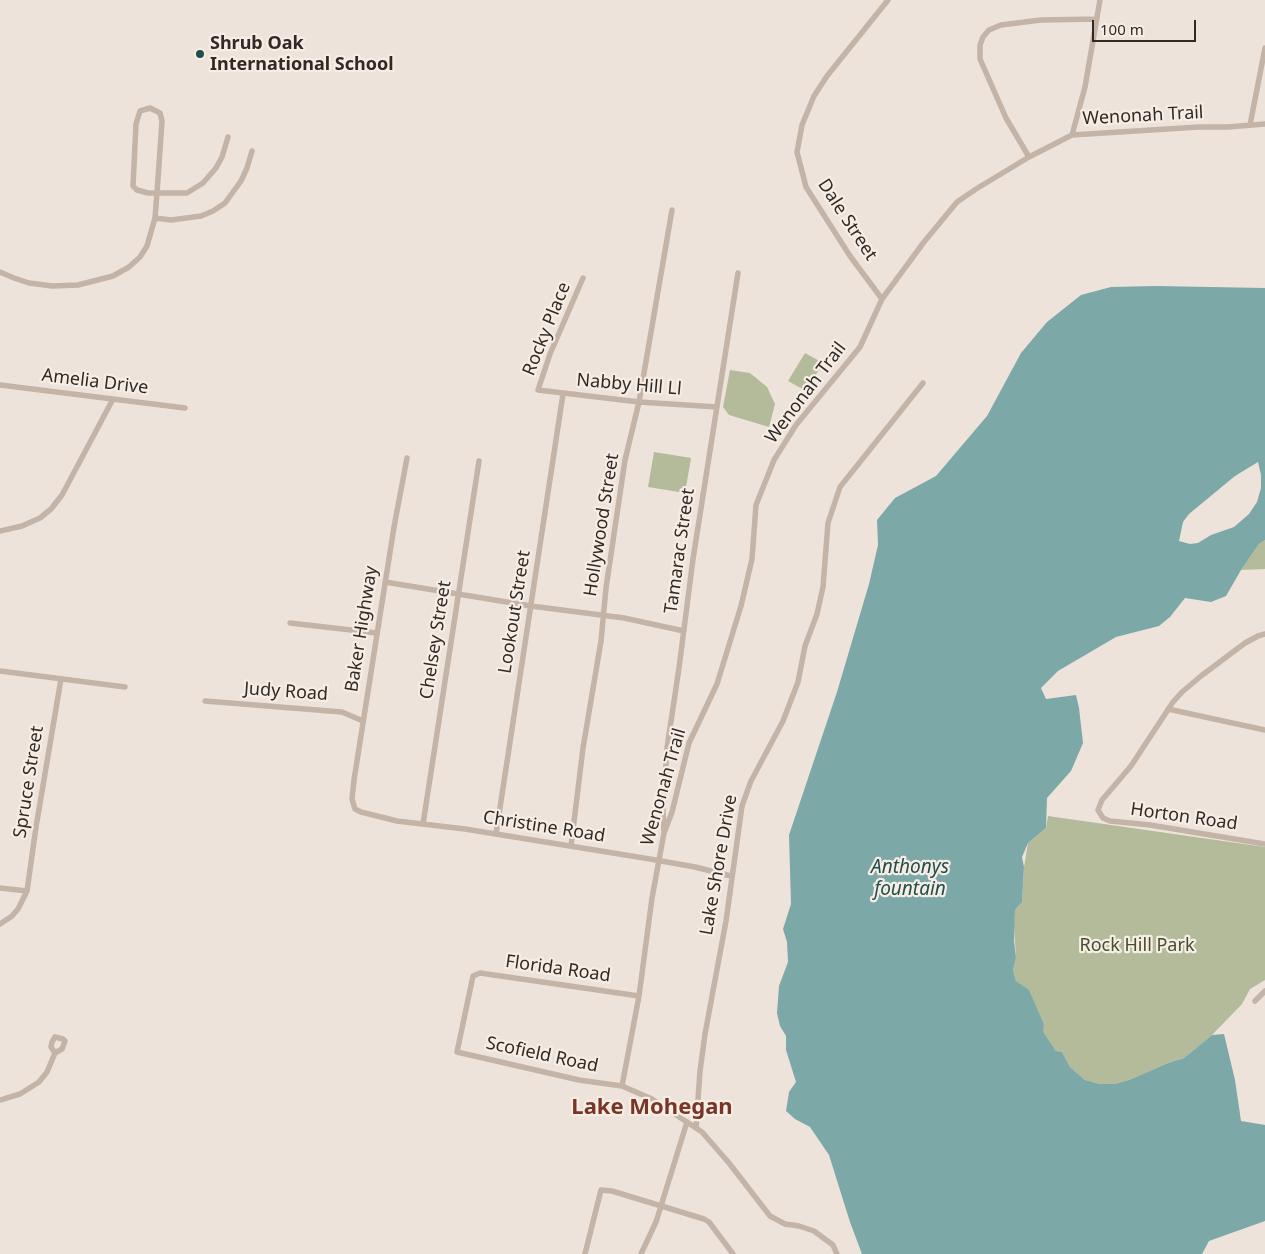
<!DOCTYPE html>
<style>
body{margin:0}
#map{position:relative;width:1265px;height:1254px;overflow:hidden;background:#eee3da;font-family:"Noto Sans",sans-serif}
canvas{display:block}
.scale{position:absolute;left:1092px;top:20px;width:104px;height:22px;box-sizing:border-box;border:2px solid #322927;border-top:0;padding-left:6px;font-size:15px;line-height:18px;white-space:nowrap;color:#322927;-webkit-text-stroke:4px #f6ede5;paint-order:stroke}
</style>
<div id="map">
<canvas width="1265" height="1254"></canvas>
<div class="scale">100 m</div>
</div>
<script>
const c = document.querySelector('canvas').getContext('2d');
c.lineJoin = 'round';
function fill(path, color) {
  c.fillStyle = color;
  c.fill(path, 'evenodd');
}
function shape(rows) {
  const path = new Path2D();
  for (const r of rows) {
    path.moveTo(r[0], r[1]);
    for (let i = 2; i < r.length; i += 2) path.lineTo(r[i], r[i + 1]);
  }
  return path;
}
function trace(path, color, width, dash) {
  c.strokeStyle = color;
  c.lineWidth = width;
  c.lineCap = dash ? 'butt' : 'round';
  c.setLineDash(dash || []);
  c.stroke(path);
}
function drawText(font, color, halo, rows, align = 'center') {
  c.font = font + ' "Noto Sans",sans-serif';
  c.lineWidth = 4.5;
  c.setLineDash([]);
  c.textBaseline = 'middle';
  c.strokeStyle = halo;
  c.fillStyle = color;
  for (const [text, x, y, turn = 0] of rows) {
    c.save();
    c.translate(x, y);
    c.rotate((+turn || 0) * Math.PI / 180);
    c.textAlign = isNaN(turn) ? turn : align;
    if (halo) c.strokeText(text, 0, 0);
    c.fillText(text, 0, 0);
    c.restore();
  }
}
fill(shape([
 [805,353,823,363,806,391,788,381],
 [730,370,750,373,767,387,775,404,769,427,729,415,723,407],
 [654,452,691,458,685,493,648,487],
 [1265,540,1265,569,1241,570,1259,544],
 [1048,816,1265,847,1265,980,1250,989,1242,1004,1212,1035,1184,1058,1168,1063,1129,1080,1114,1084,1100,1084,1085,1080,1070,1067,1062,1052,1056,1051,1042,1032,1044,1024,1029,991,1016,981,1013,970,1016,958,1014,925,1015,910,1022,902,1024,867,1028,843,1046,828]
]), '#b3bb9b');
fill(shape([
 [1156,286,1265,288,1265,540,1259,544,1241,570,1226,596,1211,602,1185,598,1170,617,1159,626,1116,637,1058,671,1041,688,1046,699,1076,695,1079,708,1083,743,1071,771,1047,798,1046,828,1028,843,1022,857,1024,867,1022,902,1015,910,1014,941,1016,958,1013,970,1016,981,1029,990,1044,1024,1043,1032,1056,1051,1062,1052,1070,1067,1085,1080,1100,1084,1114,1084,1129,1080,1168,1063,1184,1058,1212,1035,1224,1034,1235,1080,1241,1121,1265,1125,1265,1221,1209,1241,1202,1254,862,1254,850,1222,829,1155,810,1127,795,1119,786,1111,789,1092,796,1082,786,1050,786,1036,780,1026,777,1013,779,986,788,962,787,942,783,929,791,904,789,835,837,692,869,584,878,545,877,520,895,498,936,476,987,416,1021,353,1047,322,1081,295,1111,287],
 [1258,462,1261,475,1261,488,1257,502,1249,514,1234,527,1211,535,1198,543,1190,544,1179,541,1183,522,1189,514,1235,476]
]), '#7ca8a7');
trace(shape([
 [150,108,160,113,162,121,157,193,148,193,137,190,133,186,136,124,140,111,150,108],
 [1250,125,1265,48],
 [1072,135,1085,87,1100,0],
 [1029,157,1006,118,980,59,980,45,983,37,989,30,1001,25,1041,20,1096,19],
 [155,218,171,220,201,216,213,211,225,203,241,181,247,168,252,151],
 [0,272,14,278,29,283,52,286,78,285,113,276,129,267,140,257,147,246,155,218,157,193,187,193,203,183,216,168,222,157,228,137],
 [583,278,550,354,538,390,639,402,717,407],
 [882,299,850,256,806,187,797,152,802,125,814,96,827,76,888,0],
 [0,385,185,408],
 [407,458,394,527,354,780,352,799,355,809,361,812,397,821,465,829,650,859,695,867,731,876],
 [0,531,22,526,40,518,51,509,62,495,113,399],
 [385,582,531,606,624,618,684,631],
 [290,623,377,633],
 [1265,634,1258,636,1245,643,1201,676,1182,692,1173,702,1131,766,1102,800,1098,810,1103,818,1110,821,1150,825,1265,844],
 [0,671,125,687],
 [205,701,342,712,363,721],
 [1168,709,1265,730],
 [423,824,479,461],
 [664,831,663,811,667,748,679,668,693,559,738,273],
 [496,834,563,394],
 [571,846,583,748,601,641,606,588,625,460,639,402,672,210],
 [0,888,27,891],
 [0,924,12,916,18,909,27,891,36,827,61,679],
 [639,996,480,973,473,976,457,1052,579,1080,622,1086,652,1099,702,1132,729,1163,770,1216,785,1224,799,1226,814,1231,833,1245,837,1254],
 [1255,1001,1265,991],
 [55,1037,63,1039,65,1041,62,1049,55,1053,51,1047,52,1042,55,1037],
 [622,1086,639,996,652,898,664,833,672,812,689,743,717,684,741,606,752,559,756,505,774,460,796,425,860,347,882,299,924,242,957,202,976,189,1029,157,1072,135,1199,127,1228,127,1265,124],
 [0,1100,20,1094,39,1082,47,1072,55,1053],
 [696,1128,700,1071,705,1034,726,921,742,806,751,781,783,721,798,682,805,646,817,614,823,587,828,523,840,487,923,383],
 [585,1254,601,1190,612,1191,704,1219,709,1222,733,1254],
 [641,1254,656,1222,687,1122]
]), '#c4b3a7', 5.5);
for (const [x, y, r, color] of [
 [200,54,5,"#214f4e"]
]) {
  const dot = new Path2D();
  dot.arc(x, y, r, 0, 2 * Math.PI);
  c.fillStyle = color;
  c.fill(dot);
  trace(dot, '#f6ede5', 2);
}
drawText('bold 18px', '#322927', '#f6ede5', [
 ["Shrub Oak",210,44],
 ["International School",210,65]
], 'left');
drawText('18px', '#322927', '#f6ede5', [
 ["Wenonah Trail",1143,116,-3],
 ["Dale Street",847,220,57],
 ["Rocky Place",547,329,-68],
 ["Amelia Drive",95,382,7],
 ["Nabby Hill Ll",629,385,5],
 ["Wenonah Trail",806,393,-53],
 ["Hollywood Street",602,525,-81],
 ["Tamarac Street",680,551,-82],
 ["Lookout Street",515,612,-81],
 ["Baker Highway",362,629,-81],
 ["Chelsey Street",436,640,-81],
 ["Judy Road",286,692,4],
 ["Spruce Street",29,782,-81],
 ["Wenonah Trail",664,787,-74],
 ["Horton Road",1184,817,8],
 ["Christine Road",544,827,9],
 ["Lake Shore Drive",719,865,-80],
 ["Florida Road",558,969,8],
 ["Scofield Road",542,1055,12]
]);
drawText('18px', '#444d2d', '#f6ede5', [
 ["Rock Hill Park",1137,946]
]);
drawText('italic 19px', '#214f4e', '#f6ede5', [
 ["Anthonys",910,868],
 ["fountain",910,890]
]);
drawText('bold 22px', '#783629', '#f6ede5', [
 ["Lake Mohegan",652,1108]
]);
</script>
